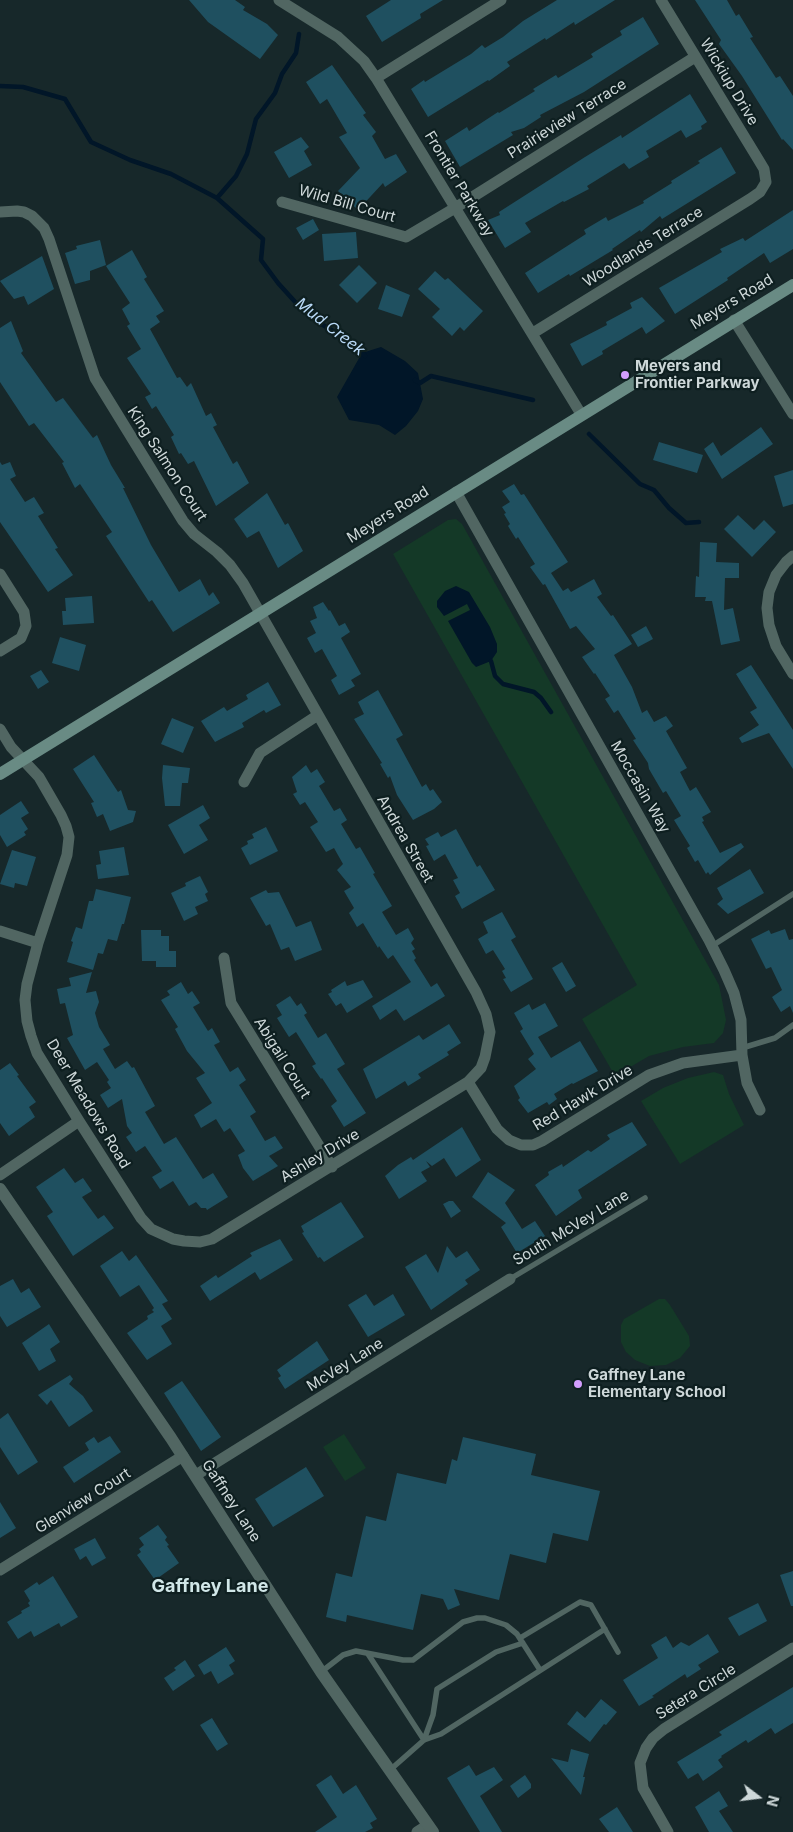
<!DOCTYPE html>
<style>
body{margin:0}
#map{position:relative;width:793px;height:1832px;overflow:hidden;background:#17282a;font-family:Inter,sans-serif}
canvas{display:block}
.north{position:absolute;left:733px;top:1772px;width:50px;height:50px;-webkit-text-stroke:4px #0e1f20;paint-order:stroke;rotate:105deg;font-size:14px;font-weight:700;line-height:20px;text-align:center;color:#ced8d9}
.north::after{content:'';display:block;margin:auto;width:18px;height:22px;background:#ced8d9;clip-path:polygon(50% 0,100% 100%,50% 72%,0 100%)}
</style>
<div id="map">
<canvas width="793" height="1832"></canvas>
<div class="north">N</div>
</div>
<script>
const c = document.querySelector('canvas').getContext('2d');
c.lineJoin = 'round';
function fill(path, color) {
  c.fillStyle = color;
  c.fill(path, 'evenodd');
}
function shape(rows) {
  const path = new Path2D();
  for (const r of rows) {
    path.moveTo(r[0], r[1]);
    for (let i = 2; i < r.length; i += 2) path.lineTo(r[i], r[i + 1]);
  }
  return path;
}
function trace(path, color, width, dash) {
  c.strokeStyle = color;
  c.lineWidth = width;
  c.lineCap = dash ? 'butt' : 'round';
  c.setLineDash(dash || []);
  c.stroke(path);
}
function drawText(font, color, halo, rows, align = 'center') {
  c.font = font + ' Inter,sans-serif';
  c.lineWidth = 4.5;
  c.setLineDash([]);
  c.textBaseline = 'middle';
  c.strokeStyle = halo;
  c.fillStyle = color;
  for (const [text, x, y, turn = 0] of rows) {
    c.save();
    c.translate(x, y);
    c.rotate((+turn || 0) * Math.PI / 180);
    c.textAlign = isNaN(turn) ? turn : align;
    if (halo) c.strokeText(text, 0, 0);
    c.fillText(text, 0, 0);
    c.restore();
  }
}
fill(shape([
 [456,519,462,524,719,985,726,1020,723,1033,714,1043,683,1047,649,1056,615,1076,582,1019,637,985,393,554,448,520],
 [714,1072,723,1075,729,1094,744,1125,680,1164,641,1101,663,1088,688,1078],
 [659,1299,665,1299,670,1305,689,1336,690,1346,680,1358,666,1365,650,1366,635,1360,626,1352,621,1342,621,1325,624,1319],
 [344,1434,366,1468,345,1481,323,1447]
]), '#143927');
fill(shape([
 [381,347,405,361,418,373,423,399,418,411,406,426,395,435,379,425,349,420,337,397,362,353],
 [456,586,469,592,490,627,497,644,497,652,491,661,476,667,472,663,448,621,470,610,467,604,444,616,437,607,437,601,445,591]
]), '#011628');
trace(shape([
 [0,86,23,87,65,99,91,142,130,160,171,174,217,198,263,239,261,260,278,283,297,304,318,322,353,343,365,356],
 [217,198,236,176,247,154,256,119,275,93,282,74,296,53,299,34],
 [415,380,420,383,431,376,533,400],
 [589,434,640,484,654,490,669,508,686,523,699,522],
 [491,661,495,676,503,684,534,692,541,698,551,712]
]), '#011628', 4.5);
fill(shape([
 [189,0,235,0,245,7,243,10,267,24,278,35,260,59,208,22],
 [391,0,443,0,420,14,421,18,382,42,366,16],
 [557,0,615,0,575,25,574,22,546,40,545,38,507,62,510,66,489,81,488,80,428,117,411,89,424,80,425,82,471,54,482,45,485,48,503,37,523,21],
 [695,0,727,0,736,16,739,14,753,37,750,38,776,78,780,76,793,96,793,150,783,139,782,140,742,76,719,44,721,40],
 [643,17,659,44,584,92,540,115,541,117,524,128,511,132,513,135,460,167,445,141,467,127,469,131,498,112,499,113,535,91,533,89,556,75,558,78,593,57,591,54,622,35,620,31],
 [332,65,366,113,363,115,376,132,372,136,385,159,396,154,407,172,385,187,383,183,358,210,338,191,360,168,339,137,347,133,327,99,320,104,306,82],
 [690,94,707,122,701,126,702,129,686,138,681,130,646,151,649,157,629,169,624,163,587,186,589,189,564,202,563,201,525,223,531,232,505,248,488,220,500,215,499,212,585,157,621,135,622,138],
 [301,137,309,147,304,151,312,165,289,178,274,152],
 [721,147,736,173,662,219,660,216,641,232,640,230,612,249,613,250,570,276,569,274,538,293,525,273,586,234,584,230,606,217,608,221,644,203,643,201,672,183,671,181,700,163,698,161],
 [793,210,793,249,770,263,764,253,727,278,728,280,675,314,659,288,722,252,720,249,743,238,745,241],
 [313,219,319,230,303,240,296,228],
 [356,232,358,258,324,261,322,234],
 [100,240,106,265,90,271,90,280,75,284,65,253,77,249,76,246],
 [132,250,147,277,144,279,164,311,156,316,160,322,150,329,177,378,180,377,187,387,191,383,206,416,211,413,217,425,213,427,233,464,237,461,249,483,216,506,194,461,188,464,181,453,179,454,171,437,174,435,156,406,152,409,145,397,151,394,127,358,141,349,127,326,130,324,122,309,130,303,106,266],
 [42,256,54,289,28,305,24,296,14,299,0,281],
 [359,265,377,283,357,303,339,285],
 [435,271,445,280,448,278,483,311,464,331,460,327,452,336,432,317,440,309,418,289],
 [386,285,410,295,402,317,378,309],
 [642,297,665,321,646,334,642,327,602,351,603,354,582,366,570,344,607,325,606,322,632,308,630,303],
 [11,321,23,351,21,353,56,402,63,398,93,438,97,435,111,465,125,488,123,488,151,545,179,592,200,579,209,596,213,592,220,603,173,632,152,600,149,602,106,536,112,532,80,484,75,488,62,463,64,462,34,423,29,426,0,382,0,328],
 [761,427,773,444,722,479,704,449,713,442,721,456],
 [659,442,703,455,697,473,653,460],
 [0,462,2,465,10,462,16,476,10,479,25,502,34,497,44,513,38,516,58,548,55,549,73,575,48,592,0,522],
 [793,470,793,504,783,507,774,476],
 [514,484,521,495,524,494,568,562,551,573,563,591,568,588,571,592,594,579,602,594,597,597,611,616,613,615,632,644,614,655,632,687,642,713,647,710,654,722,666,716,673,726,666,731,687,768,680,772,690,791,696,787,711,812,702,817,704,821,702,822,720,853,741,843,744,847,710,875,708,872,706,874,698,860,695,862,687,848,690,846,674,820,681,816,666,791,663,793,649,769,648,763,633,740,636,739,618,710,614,713,605,699,610,696,595,673,594,674,582,657,595,649,576,626,570,629,545,584,543,585,530,567,535,564,518,537,516,539,508,526,510,524,504,514,506,513,502,507,510,502,502,491],
 [267,493,285,525,288,523,303,551,278,568,259,531,247,538,234,519],
 [738,515,754,530,764,520,776,532,752,557,724,529],
 [700,542,717,543,716,562,739,563,739,578,725,578,724,610,733,608,740,641,721,645,712,601,705,601,706,597,695,597,696,576,699,577],
 [92,596,94,623,63,625,62,611,66,611,65,598],
 [323,602,329,611,330,610,339,626,345,623,350,632,341,638,361,674,351,680,355,686,339,695,331,680,337,676,322,649,315,653,307,638,316,633,310,621,317,618,313,607],
 [646,626,653,639,638,647,631,635],
 [60,637,86,645,79,671,52,663],
 [751,665,793,730,793,769,769,733,742,743,739,738,759,725,750,712,757,708,736,674],
 [41,670,49,682,38,689,30,676],
 [268,682,281,705,266,713,264,710,242,723,244,727,215,742,201,721,224,707,227,711,248,699,246,695],
 [378,690,403,735,396,739,422,787,426,784,430,791,433,789,442,802,434,809,413,820,397,795,390,776,388,778,380,764,382,763,354,719,364,714,358,702],
 [172,718,194,727,183,753,161,744],
 [94,755,118,792,121,790,128,810,136,811,133,822,110,831,103,814,97,817,91,803,94,802,73,769],
 [163,765,190,768,188,783,182,783,180,806,165,806,162,778],
 [306,765,311,773,317,769,325,782,319,786,334,811,340,808,347,820,341,824,356,849,360,847,375,873,373,874,392,906,382,912,396,935,408,928,414,939,411,943,415,949,412,951,416,958,414,960,431,987,437,983,445,996,404,1021,396,1009,380,1020,372,1006,411,982,393,955,388,959,379,946,378,948,363,923,357,927,349,913,354,908,344,891,351,887,337,870,343,864,334,848,326,852,310,827,318,822,305,802,300,805,293,794,297,792,292,777],
 [21,801,29,813,21,818,28,829,24,832,26,835,7,847,0,835,0,815],
 [203,805,210,818,199,825,208,840,184,854,168,825],
 [266,827,278,851,250,865,241,848,248,844,247,841,254,838,252,834],
 [456,829,477,867,480,865,495,890,462,909,455,896,460,893,453,880,458,878,445,854,434,861,426,846,429,845,425,839,438,832,441,837],
 [124,847,129,875,98,879,96,865,101,864,99,851],
 [12,850,36,857,27,886,15,883,14,888,0,884],
 [750,869,764,893,728,914,717,904,723,899,717,888],
 [200,876,208,892,205,894,208,901,195,907,198,914,184,921,171,893,186,886,185,883],
 [96,889,131,897,124,924,122,924,117,941,108,939,103,954,98,953,93,970,67,962,73,942,71,941,76,927,82,929,89,901,93,901],
 [266,890,268,893,279,892,296,927,311,921,322,950,295,961,289,947,281,950,270,924,266,926,250,898],
 [502,912,516,937,511,940,533,979,511,992,503,979,506,978,502,971,505,969,493,950,486,954,478,939,488,933,483,922],
 [785,929,789,940,793,939,793,1013,790,1006,781,1012,772,997,782,990,771,967,766,969,751,939,769,930,771,934],
 [141,930,161,930,161,936,169,936,169,951,176,951,176,967,156,967,156,961,142,961],
 [562,962,576,986,566,992,552,968],
 [92,972,86,993,96,991,99,1002,95,1013,99,1027,110,1045,103,1049,115,1069,127,1061,132,1068,134,1067,155,1106,145,1112,164,1144,176,1137,203,1179,213,1173,228,1197,207,1210,206,1208,201,1208,196,1202,189,1206,173,1181,160,1189,152,1177,162,1171,145,1146,136,1152,126,1137,132,1133,127,1126,122,1099,108,1108,100,1095,111,1088,107,1082,109,1080,97,1062,85,1070,67,1038,73,1035,65,1003,60,1004,57,989,71,986,69,978],
 [363,980,373,997,347,1013,341,1003,336,1006,328,994,332,992,331,990,345,981,347,986],
 [181,982,188,994,192,991,200,1003,193,1007,208,1031,212,1028,220,1042,214,1045,230,1072,238,1067,246,1080,239,1085,256,1112,250,1116,265,1141,275,1136,283,1148,269,1156,278,1166,253,1181,243,1168,238,1155,245,1151,230,1128,224,1132,216,1119,201,1128,194,1115,212,1103,196,1078,205,1073,187,1051,175,1029,178,1027,161,1000,170,995,167,991],
 [290,996,297,1006,301,1003,307,1013,304,1015,318,1038,326,1033,345,1064,337,1069,366,1113,344,1127,331,1106,337,1101,322,1078,321,1079,312,1066,316,1064,296,1032,289,1037,277,1018,282,1015,276,1005],
 [545,1003,558,1026,538,1037,551,1058,580,1041,598,1071,573,1084,572,1083,554,1094,557,1099,549,1105,547,1102,528,1113,518,1100,520,1098,514,1086,536,1069,528,1059,534,1054,520,1031,523,1029,514,1013,529,1004,532,1010],
 [449,1024,461,1043,447,1052,449,1055,418,1074,421,1078,408,1086,405,1081,376,1099,363,1069,419,1035,423,1040],
 [10,1063,19,1075,17,1076,36,1102,29,1107,35,1117,9,1136,0,1123,0,1070],
 [632,1122,647,1145,578,1190,582,1198,556,1216,535,1185,549,1175,548,1172,562,1164,563,1167,588,1150,591,1152,610,1139,607,1135],
 [462,1127,481,1160,456,1177,444,1158,432,1166,426,1161,430,1167,421,1172,427,1181,399,1199,385,1176,398,1165,411,1157,413,1160],
 [64,1168,75,1183,83,1178,92,1191,82,1197,98,1219,104,1215,114,1228,73,1256,47,1216,53,1212,36,1187],
 [488,1172,515,1190,505,1203,522,1229,535,1221,545,1236,517,1253,501,1227,506,1223,472,1197],
 [449,1201,453,1201,461,1211,451,1218,443,1204],
 [341,1202,364,1237,324,1262,320,1257,318,1258,313,1250,302,1233,304,1232,301,1226],
 [280,1239,293,1260,260,1280,255,1272,210,1301,200,1286,216,1275,218,1278,252,1256,250,1253],
 [447,1246,456,1258,467,1251,480,1270,465,1280,468,1284,431,1310,405,1267,426,1254,438,1273],
 [122,1251,129,1261,136,1255,168,1301,162,1304,172,1319,161,1326,172,1344,147,1360,127,1333,148,1319,147,1316,154,1312,152,1310,154,1308,139,1285,120,1297,100,1266],
 [13,1279,21,1293,29,1288,41,1307,7,1327,0,1316,0,1286],
 [366,1294,374,1306,393,1294,405,1315,368,1337,348,1305],
 [49,1324,60,1342,50,1349,56,1361,39,1371,22,1343],
 [317,1341,329,1360,285,1389,278,1378,281,1376,277,1370],
 [70,1375,73,1379,69,1384,83,1396,93,1411,69,1427,51,1400,47,1405,38,1395],
 [182,1381,221,1437,201,1451,164,1393],
 [8,1413,38,1462,18,1475,0,1447,0,1419],
 [110,1436,121,1452,74,1483,63,1467,89,1450,85,1443,94,1437,98,1443],
 [463,1437,536,1454,531,1475,600,1491,588,1541,553,1533,546,1563,510,1554,499,1600,454,1589,460,1605,448,1610,443,1599,421,1594,413,1630,347,1615,346,1622,326,1617,336,1573,352,1577,366,1516,386,1521,397,1473,446,1484,452,1459,457,1461],
 [306,1467,324,1496,273,1527,255,1499],
 [0,1502,16,1528,0,1538],
 [158,1525,167,1537,165,1540,169,1545,167,1546,179,1563,155,1580,137,1555,141,1552,139,1549,144,1545,139,1538],
 [95,1538,106,1558,92,1566,86,1556,80,1560,74,1549],
 [793,1571,793,1606,791,1606,780,1575],
 [53,1576,78,1617,61,1627,59,1623,34,1637,31,1631,18,1639,7,1622,22,1613,21,1611,30,1606,28,1603,30,1601,24,1591,37,1582,39,1585],
 [758,1603,767,1621,739,1636,728,1618],
 [708,1634,719,1652,698,1665,701,1669,687,1678,685,1674,652,1696,654,1697,639,1706,623,1680,658,1658,651,1645,666,1636,673,1648,681,1642,689,1646],
 [226,1647,235,1661,229,1665,234,1674,218,1684,211,1671,204,1675,198,1665],
 [185,1660,195,1676,173,1691,164,1678,176,1670,174,1668],
 [793,1687,793,1723,775,1734,771,1728,748,1743,746,1740,721,1756,722,1757,718,1760,723,1767,703,1781,698,1773,688,1779,677,1762,722,1735,719,1732],
 [601,1699,617,1712,606,1725,604,1724,590,1742,567,1724,577,1711,585,1718],
 [212,1718,228,1744,217,1751,200,1725],
 [571,1749,589,1754,583,1777,585,1777,581,1795,551,1758,568,1762],
 [469,1765,476,1776,494,1767,503,1780,480,1796,502,1832,480,1832,447,1778],
 [331,1775,343,1794,356,1785,377,1819,370,1823,373,1828,365,1832,315,1832,337,1817,316,1785],
 [525,1775,531,1784,531,1788,518,1798,510,1786],
 [719,1791,728,1806,719,1811,733,1832,709,1832,695,1807],
 [617,1807,633,1832,609,1832,599,1819]
]), '#1f5060');
trace(shape([
 [712,946,793,894],
 [742,1048,775,1038,793,1025],
 [510,1279,645,1198],
 [520,1638,580,1602,591,1605,618,1652],
 [368,1654,424,1740],
 [321,1672,343,1655,356,1651,403,1660,413,1660,463,1622,477,1618,485,1618,506,1625,517,1634,540,1670],
 [424,1740,433,1715,437,1689,496,1652,523,1643],
 [390,1770,424,1740,441,1734,605,1629]
]), '#516662', 5.5);
trace(shape([
 [279,0,338,37,364,61,376,78,581,414],
 [376,78,501,0],
 [282,202,406,237,455,208,695,57],
 [0,212,17,211,24,212,32,216,44,228,49,239,95,378,183,521,194,534,217,552,230,565,243,583,476,992,486,1014,490,1032,485,1057,481,1068,468,1082,212,1239,200,1242,184,1241,173,1239,151,1229,141,1218,79,1121,37,1053,31,1036,27,1021,25,1000,27,984,38,943,67,855,69,837,66,826,61,815,39,777,11,747,0,729],
 [734,320,793,414],
 [533,333,750,199,760,192,766,182,764,169,758,159,661,0],
 [456,492,709,940,724,970,734,993,741,1020,742,1055,747,1083,760,1110],
 [793,556,786,562,776,575,769,592,767,608,769,625,776,646,793,674],
 [0,574,24,612,26,626,21,638,0,651],
 [244,782,260,753,318,715],
 [0,931,38,943],
 [224,958,231,1003,332,1167],
 [468,1082,497,1129,509,1140,521,1145,533,1145,542,1141,649,1075,683,1063,742,1055],
 [0,1175,79,1121],
 [196,1475,510,1279],
 [0,1570,183,1456],
 [417,1832,428,1825],
 [668,1832,643,1788,640,1763,646,1748,653,1738,664,1729,793,1648]
]), '#516662', 11);
trace(shape([
 [0,1189,171,1438,321,1672,433,1832]
]), '#516662', 12);
trace(shape([
 [0,774,793,285]
]), '#698b84', 12);
for (const [x, y, r, color] of [
 [625,375,5,"#d29dfd"],
 [578,1384,5,"#d29dfd"]
]) {
  const dot = new Path2D();
  dot.arc(x, y, r, 0, 2 * Math.PI);
  c.fillStyle = color;
  c.fill(dot);
  trace(dot, '#0e1f20', 2);
}
drawText('15px', '#ced8d9', '#0e1f20', [
 ["Wickiup Drive",729,82,59],
 ["Prairieview Terrace",567,119,-32],
 ["Frontier Parkway",459,184,59],
 ["Wild Bill Court",347,204,16],
 ["Woodlands Terrace",643,247,-32],
 ["Meyers Road",732,302,-31],
 ["King Salmon Court",167,464,57],
 ["Meyers Road",388,515,-32],
 ["Moccasin Way",640,787,60],
 ["Andrea Street",405,839,60],
 ["Abigail Court",282,1058,58],
 ["Red Hawk Drive",583,1098,-31],
 ["Deer Meadows Road",88,1104,59],
 ["Ashley Drive",320,1156,-31],
 ["South McVey Lane",571,1228,-31],
 ["McVey Lane",345,1365,-32],
 ["Glenview Court",83,1501,-32],
 ["Gaffney Lane",231,1501,57],
 ["Setera Circle",696,1692,-32]
]);
drawText('bold 15px', '#ced8d9', '#0e1f20', [
 ["Meyers and",635,366],
 ["Frontier Parkway",635,383],
 ["Gaffney Lane",588,1375],
 ["Elementary School",588,1392]
], 'left');
drawText('italic 16px', '#b9d9f7', '#0e1f20', [
 ["Mud Creek",330,327,38]
]);
drawText('bold 18px', '#d1e7e8', '#0e1f20', [
 ["Gaffney Lane",210,1587]
]);
</script>
